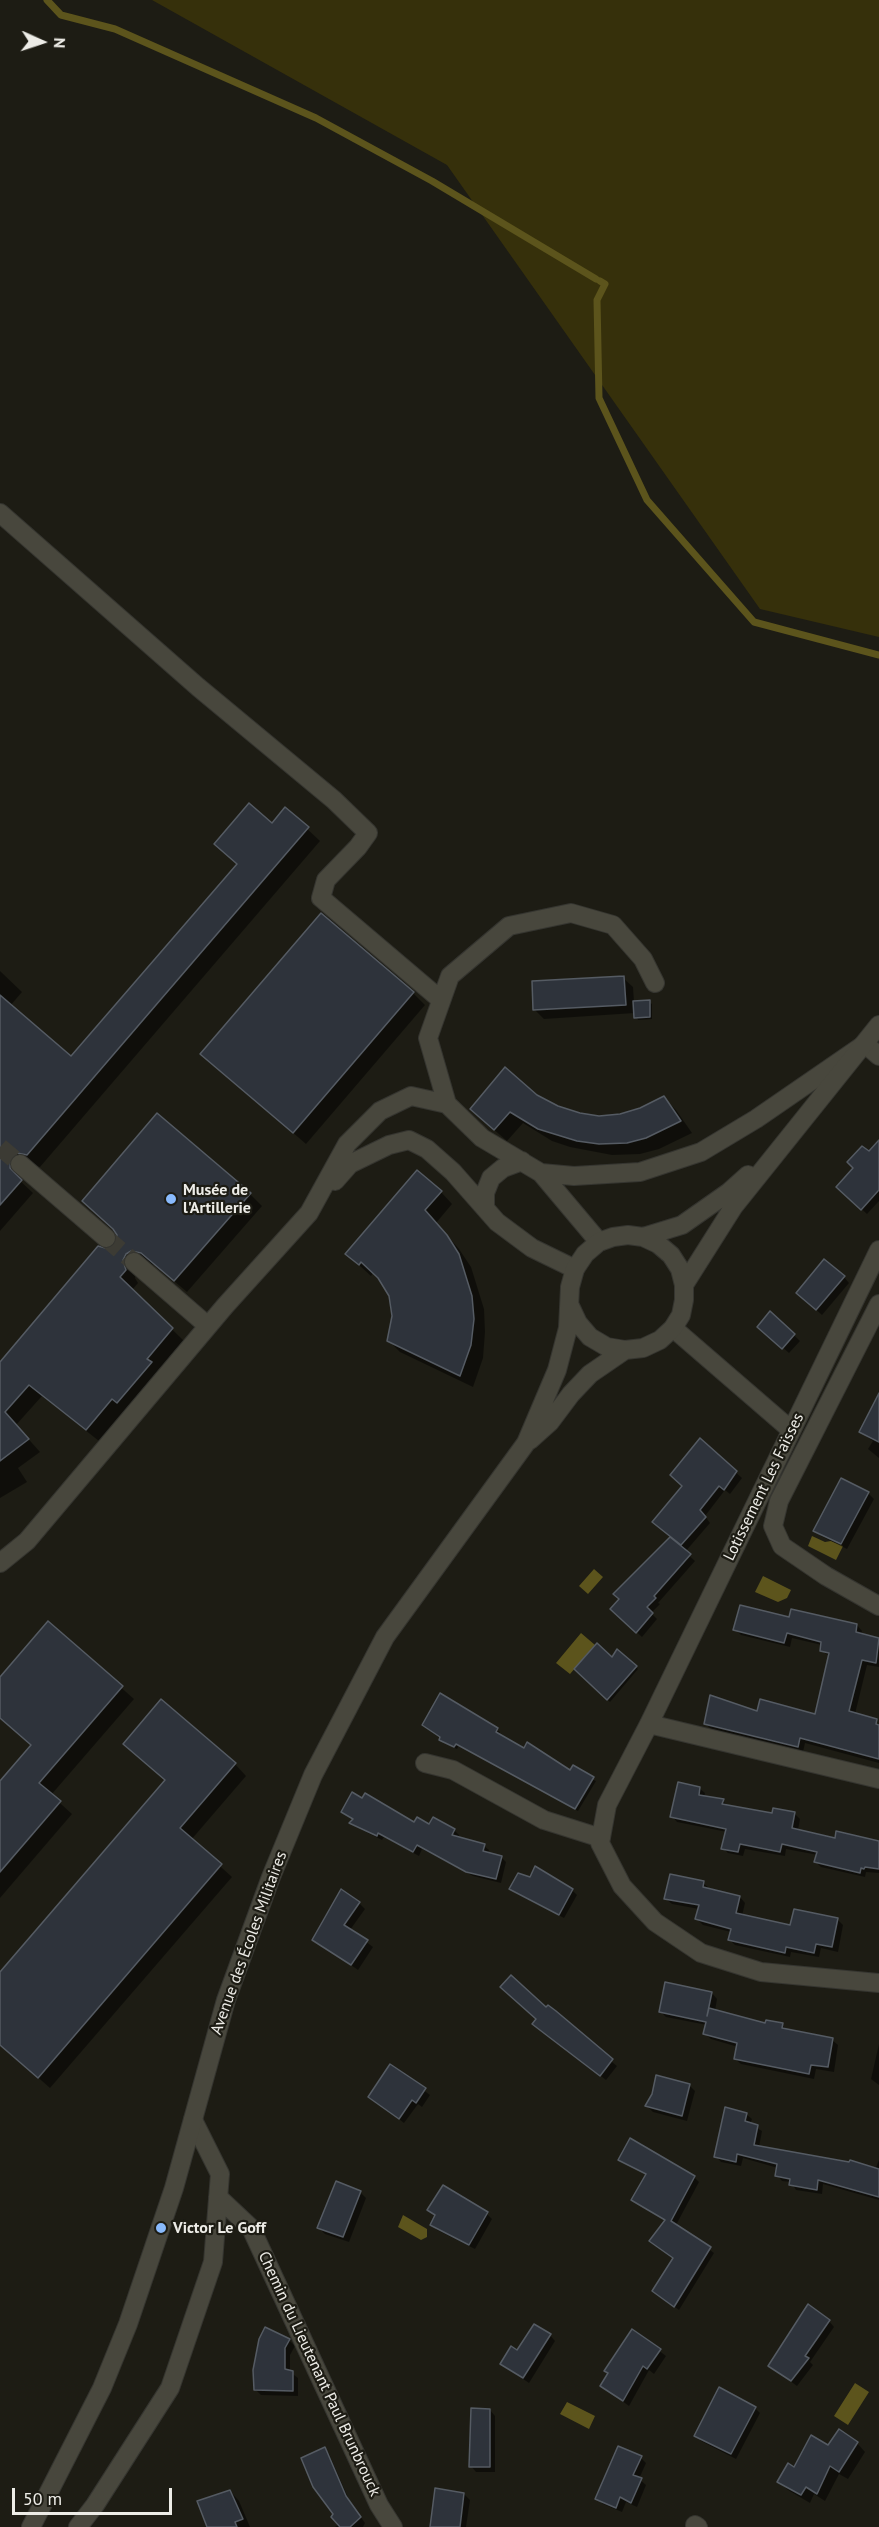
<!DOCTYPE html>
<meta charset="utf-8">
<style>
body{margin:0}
#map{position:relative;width:879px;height:2527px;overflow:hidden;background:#1d1c14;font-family:"PT Sans",sans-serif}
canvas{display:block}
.north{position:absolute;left:12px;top:12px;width:60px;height:60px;-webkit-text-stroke:4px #1d1c14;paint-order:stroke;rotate:93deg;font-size:16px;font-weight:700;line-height:24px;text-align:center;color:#edece7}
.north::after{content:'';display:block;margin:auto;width:21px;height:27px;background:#edece7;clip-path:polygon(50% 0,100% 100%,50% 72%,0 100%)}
.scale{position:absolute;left:12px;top:2488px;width:160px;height:27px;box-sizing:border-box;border:3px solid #edece7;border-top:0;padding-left:8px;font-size:18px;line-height:21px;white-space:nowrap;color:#edece7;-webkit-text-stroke:4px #1d1c14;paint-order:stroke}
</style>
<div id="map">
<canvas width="879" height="2527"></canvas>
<div class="north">N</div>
<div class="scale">50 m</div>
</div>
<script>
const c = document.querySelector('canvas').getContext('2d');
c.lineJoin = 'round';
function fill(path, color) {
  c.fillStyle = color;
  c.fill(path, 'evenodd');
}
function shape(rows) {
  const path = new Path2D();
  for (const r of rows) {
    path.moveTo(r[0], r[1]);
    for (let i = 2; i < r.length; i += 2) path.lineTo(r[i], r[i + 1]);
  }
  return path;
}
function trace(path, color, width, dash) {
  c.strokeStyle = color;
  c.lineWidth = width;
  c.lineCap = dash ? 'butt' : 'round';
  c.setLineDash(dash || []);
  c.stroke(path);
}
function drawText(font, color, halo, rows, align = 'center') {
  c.font = font + ' "PT Sans",sans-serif';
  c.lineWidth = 4.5;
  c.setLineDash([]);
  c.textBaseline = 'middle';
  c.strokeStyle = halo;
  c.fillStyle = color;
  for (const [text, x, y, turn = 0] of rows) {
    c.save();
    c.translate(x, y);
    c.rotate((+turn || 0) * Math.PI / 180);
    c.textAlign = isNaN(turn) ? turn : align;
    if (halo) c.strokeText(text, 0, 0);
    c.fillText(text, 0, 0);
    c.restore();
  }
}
fill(shape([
 [152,0,879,0,879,637,760,609,447,165]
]), '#36300b');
fill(shape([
 [812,1536,825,1542,831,1541,843,1546,836,1560,808,1546],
 [594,1569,603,1577,588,1594,579,1586],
 [763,1576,791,1590,787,1598,778,1602,755,1592],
 [581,1633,595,1645,570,1674,556,1663],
 [403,2215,427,2229,427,2237,421,2240,398,2227],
 [855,2383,869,2392,848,2425,834,2416],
 [567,2402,595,2416,589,2429,560,2414]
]), '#5c541c');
fill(shape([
 [286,809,320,841,40,1167,30,1165,23,1169,22,1178,17,1174,15,1176,33,1193,0,1231,0,971,22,992,10,1006,72,1058],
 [623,978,633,987,634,1002,649,1002,652,1004,652,1019,638,1020,635,1013,544,1019,534,1009],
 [413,993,425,1005,306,1144,202,1054],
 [537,1096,557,1107,579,1115,599,1117,621,1115,640,1110,664,1098,676,1110,692,1133,659,1149,640,1154,612,1155,570,1147,552,1141,523,1123,507,1141,484,1121],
 [879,1142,879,1201,867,1214,838,1187],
 [441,1192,452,1204,436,1223,459,1249,471,1267,484,1309,485,1332,483,1358,473,1387,400,1352,388,1340,394,1316,391,1296,382,1280,373,1273,371,1276,347,1254],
 [250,1194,262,1206,187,1292,155,1265,144,1263,137,1267,135,1278,138,1283,132,1290,184,1341,130,1414,125,1410,99,1441,42,1396,16,1425,40,1452,18,1468,27,1482,0,1498,0,1364,109,1250],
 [844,1277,849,1283,822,1315,804,1299],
 [771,1313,800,1341,789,1353,765,1332],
 [879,1416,879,1458,868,1449,873,1441,860,1432],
 [700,1440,742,1478,730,1494,725,1490,705,1516,710,1523,685,1552,695,1561,658,1603,660,1604,651,1613,657,1619,642,1637,617,1614,621,1600,615,1594,672,1538,684,1486],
 [868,1493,874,1499,847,1549,821,1536,815,1530],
 [790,1619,857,1625,862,1631,861,1635,879,1639,879,1667,867,1665,855,1714,879,1724,879,1763,805,1743,803,1752,711,1729,706,1724,758,1713,817,1716,829,1656,821,1650,822,1645,792,1638,790,1647,741,1635,735,1629],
 [48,1623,134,1699,51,1795,72,1814,0,1898,0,1783,32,1746,0,1718,0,1680],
 [618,1651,638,1669,610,1702,577,1669,612,1659],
 [497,1730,500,1732,498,1735,524,1750,596,1781,578,1811,459,1745,457,1749,443,1742],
 [235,1764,246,1776,191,1840,232,1877,50,2088,0,2044,0,1974],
 [699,1788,705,1793,704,1797,723,1801,728,1806,773,1815,795,1814,800,1819,798,1830,836,1839,879,1843,879,1873,866,1872,865,1877,821,1867,816,1862,818,1855,786,1849,785,1856,745,1849,743,1856,728,1853,723,1848,727,1832,677,1822,672,1816],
 [343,1812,430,1826,434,1819,454,1830,459,1835,458,1838,484,1846,489,1850,488,1854,501,1857,506,1862,501,1883,473,1876,422,1849,419,1856,384,1837,382,1840,356,1827,352,1823,354,1820],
 [703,1883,709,1888,740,1897,745,1903,742,1916,792,1927,795,1911,838,1920,843,1925,838,1952,821,1948,819,1957,791,1952,790,1957,735,1945,730,1940,731,1932,703,1925,697,1919,699,1909,672,1904,666,1899],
 [511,1888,572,1890,577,1895,564,1918,515,1893],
 [359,1903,365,1909,350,1930,373,1947,358,1970,314,1939],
 [712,1993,717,1999,715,2011,766,2025,782,2025,788,2031,832,2040,838,2045,834,2072,816,2069,814,2079,741,2064,735,2059,738,2047,711,2039,705,2034,707,2025,666,2017,661,2012],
 [546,2009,617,2066,606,2080,539,2028],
 [879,2044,879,2085,871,2079],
 [391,2066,430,2095,422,2107,418,2104,404,2123,370,2097],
 [689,2085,695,2091,687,2121,653,2112,647,2106],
 [746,2114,752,2119,750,2124,762,2131,759,2147,875,2170,879,2160,879,2200,823,2184,822,2194,796,2190,791,2182,782,2181,777,2175,778,2168,743,2158,741,2166,721,2162,716,2156],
 [620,2160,694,2177,699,2182,676,2225,714,2253,679,2310,658,2295,674,2259,656,2245,665,2221,633,2200,647,2175],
 [360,2192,366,2198,349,2242,325,2234,319,2228],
 [429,2210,487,2214,492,2219,475,2249,437,2230,432,2225,436,2217],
 [829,2321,834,2327,810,2362,813,2365,797,2386,770,2366],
 [633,2331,666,2356,654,2374,649,2370,629,2406,602,2386],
 [550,2335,555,2341,529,2383,501,2364],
 [289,2340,295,2346,290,2355,290,2372,298,2378,298,2396,261,2395,255,2389],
 [755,2408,760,2413,736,2459,701,2441,696,2435],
 [490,2410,495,2416,495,2472,476,2472,471,2466],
 [857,2443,865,2452,848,2479,839,2474,825,2501,814,2494,810,2503,788,2490,779,2482,795,2469,828,2447],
 [324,2449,329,2454,350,2502,365,2523,363,2527,335,2527,339,2524,335,2514],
 [641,2458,646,2463,639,2479,646,2485,637,2507,626,2502,622,2512,603,2504,597,2499],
 [230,2491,239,2501,250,2527,209,2527],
 [464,2494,470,2500,466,2527,431,2527]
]), '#0007');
trace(shape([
 [47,0,61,15,115,29,316,118,432,181,596,279],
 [600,281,605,284,597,300,599,398,647,500,754,622,879,655]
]), '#5c541c', 7);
const building = shape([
 [249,803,272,823,285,807,309,827,27,1155,17,1153,11,1157,10,1168,22,1180,0,1205,0,995,71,1056,237,864,214,844,249,803],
 [321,913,414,992,293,1133,200,1054,321,913],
 [624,976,626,1005,533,1010,532,981,624,976],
 [650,1000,650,1017,634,1018,633,1001,650,1000],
 [505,1067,537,1095,558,1106,580,1113,599,1116,620,1114,640,1108,664,1096,681,1121,646,1138,627,1143,599,1144,577,1141,538,1129,510,1112,494,1130,470,1109,505,1067],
 [157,1113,251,1193,174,1281,141,1253,131,1251,126,1254,123,1260,126,1270,120,1277,173,1328,147,1359,152,1362,117,1403,112,1399,86,1430,29,1385,5,1412,29,1439,0,1461,0,1362,98,1246,109,1249,115,1245,117,1235,113,1229,82,1201,157,1113],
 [879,1140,879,1190,861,1210,836,1187,853,1168,847,1162,862,1146,869,1151,879,1140],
 [417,1170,442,1191,425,1210,447,1235,459,1254,472,1296,474,1319,471,1345,460,1376,387,1341,392,1316,389,1296,378,1278,361,1262,359,1265,345,1254,417,1170],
 [824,1259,845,1276,816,1310,796,1293,824,1259],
 [770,1311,795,1334,782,1349,757,1327,770,1311],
 [879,1393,879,1442,859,1432,879,1393],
 [700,1438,737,1471,724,1490,719,1486,700,1510,706,1517,681,1545,652,1522,682,1486,670,1475,700,1438],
 [841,1478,869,1492,841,1544,813,1531,841,1478],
 [670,1537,691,1554,654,1596,656,1598,647,1607,653,1613,636,1633,610,1609,619,1599,613,1594,670,1537],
 [740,1605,789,1617,791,1609,857,1624,856,1632,879,1638,876,1663,862,1660,849,1711,877,1719,876,1724,879,1725,879,1759,800,1738,798,1747,704,1724,710,1695,757,1711,760,1699,815,1714,829,1653,820,1651,821,1642,787,1633,784,1643,733,1630,740,1605],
 [48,1621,123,1686,39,1783,61,1801,0,1872,0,1781,31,1745,0,1718,0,1677,48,1621],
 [597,1643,612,1657,617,1649,637,1666,607,1700,574,1669,597,1643],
 [440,1693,498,1728,496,1732,524,1748,527,1742,570,1770,573,1765,594,1777,575,1809,456,1744,454,1747,439,1740,440,1737,422,1725,440,1693],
 [161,1699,236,1763,180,1828,222,1864,38,2078,0,2045,0,1972,165,1780,123,1744,161,1699],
 [678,1782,700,1787,699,1795,724,1799,722,1804,772,1813,773,1808,795,1812,792,1828,835,1838,836,1831,879,1841,879,1869,865,1867,864,1869,861,1868,860,1873,814,1862,817,1852,782,1844,780,1852,740,1844,738,1852,721,1849,726,1829,670,1817,678,1782],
 [352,1792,362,1798,365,1793,414,1822,417,1817,429,1824,433,1817,455,1829,452,1835,485,1844,483,1851,502,1856,496,1879,466,1872,417,1845,413,1852,378,1833,377,1836,349,1823,353,1819,341,1812,352,1792],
 [535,1866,573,1889,559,1915,509,1889,518,1873,530,1877,535,1866],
 [670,1874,704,1881,703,1887,740,1896,736,1913,790,1925,794,1909,838,1918,832,1947,816,1944,814,1953,786,1947,785,1953,728,1940,731,1929,695,1919,699,1905,664,1899,670,1874],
 [341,1889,360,1902,344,1925,368,1940,351,1965,312,1940,341,1889],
 [511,1975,546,2007,548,2005,556,2011,613,2059,600,2076,532,2024,536,2019,500,1987,511,1975],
 [665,1982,712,1992,707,2016,709,2008,765,2023,766,2020,783,2023,782,2028,833,2038,828,2067,811,2065,809,2074,734,2059,737,2043,703,2034,706,2022,659,2012,665,1982],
 [390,2064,426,2088,416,2103,412,2100,399,2119,368,2097,390,2064],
 [656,2075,690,2084,682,2116,645,2106,652,2094,656,2075],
 [725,2107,747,2113,745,2121,758,2125,754,2145,849,2162,850,2160,879,2169,879,2197,818,2180,817,2190,789,2185,790,2179,775,2176,777,2164,737,2154,736,2162,714,2157,725,2107],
 [630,2138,695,2176,671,2221,711,2247,674,2307,652,2291,673,2258,649,2241,665,2220,631,2200,646,2174,618,2160,630,2138],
 [336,2181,361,2191,343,2237,317,2228,336,2181],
 [443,2185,488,2212,469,2245,430,2225,435,2215,427,2210,443,2185],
 [808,2304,830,2320,805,2356,809,2358,791,2381,768,2366,808,2304],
 [534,2324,551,2334,523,2378,500,2364,511,2346,517,2350,534,2324],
 [265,2327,290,2339,285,2348,285,2369,293,2371,293,2391,254,2390,253,2370,259,2339,265,2327],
 [632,2329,661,2349,647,2369,643,2366,623,2401,600,2386,608,2373,604,2371,632,2329],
 [719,2387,756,2407,731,2454,694,2436,719,2387],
 [471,2408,490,2409,490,2467,469,2467,471,2408],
 [839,2429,858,2442,839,2472,830,2466,817,2494,806,2487,801,2495,777,2482,788,2463,794,2467,811,2435,828,2445,839,2429],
 [618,2446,642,2456,633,2475,642,2478,631,2503,620,2497,616,2508,595,2499,618,2446],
 [325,2447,346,2496,361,2517,350,2527,340,2527,331,2517,333,2514,313,2487,301,2458,325,2447],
 [435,2488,464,2493,460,2527,430,2527,435,2488],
 [230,2490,243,2519,235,2522,237,2527,207,2527,197,2501,230,2490]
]);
fill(building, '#2e333b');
trace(building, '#555b63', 1.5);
trace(shape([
 [0,1147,20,1164],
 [106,1238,134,1262]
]), '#3c3b34', 18, [18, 9]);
const street = shape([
 [0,513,198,687,334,800,368,833,358,847,326,880,321,898,441,1000],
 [20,1164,106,1238],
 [541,1173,574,1176,640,1172,701,1152,756,1119,865,1044,879,1056],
 [335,1181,350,1164,389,1145,409,1140,427,1149,453,1172,497,1222,532,1248,575,1269],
 [485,1208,485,1193,491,1178,503,1168,522,1161],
 [599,1242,541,1173,482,1138,447,1104,428,1038,450,976,509,926,571,913,613,925,643,959,655,983],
 [879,1250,649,1724,607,1805,600,1843,622,1886,655,1922,701,1953,761,1972,879,1983],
 [134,1262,208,1326],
 [879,1304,779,1501,773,1526,782,1546,826,1576,879,1606],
 [673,1328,791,1430],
 [0,1563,27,1541,225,1306,309,1213,347,1144,380,1111,411,1096,447,1104],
 [649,1724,879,1779],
 [425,1763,453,1770,544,1820,601,1838],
 [218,2197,251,2228,379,2505,393,2527],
 [695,2525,698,2527],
 [78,2527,95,2505,170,2388,213,2262,220,2174,193,2120]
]);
const secondary = shape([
 [643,1237,682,1225,729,1192,748,1175],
 [684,1285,734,1206,879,1025],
 [530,1440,550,1422,571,1394,590,1374,625,1350],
 [31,2527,102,2388,128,2324,174,2188,226,2000,271,1877,313,1775,385,1637,526,1443,557,1370,568,1328,570,1287,575,1269,585,1254,599,1242,613,1237,628,1235,643,1237,658,1244,671,1255,680,1269,684,1285,684,1300,681,1315,673,1328,660,1340,643,1348,625,1350,607,1347,590,1337,578,1323,570,1306]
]);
trace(street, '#353530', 20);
trace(secondary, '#353530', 20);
trace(street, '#48473d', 18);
trace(secondary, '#48473d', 18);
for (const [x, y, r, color] of [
 [171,1199,6,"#89bafc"],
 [161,2228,6,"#89bafc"]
]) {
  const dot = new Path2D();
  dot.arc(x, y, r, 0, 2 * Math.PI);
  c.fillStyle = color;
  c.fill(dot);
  trace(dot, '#1d1c14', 2);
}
drawText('bold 16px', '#edece7', '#1d1c14', [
 ["Musée de",183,1190],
 ["l'Artillerie",183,1208],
 ["Victor Le Goff",173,2228]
], 'left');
drawText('16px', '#edece7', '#1d1c14', [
 ["Lotissement Les Faïsses",764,1487,-64],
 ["Avenue des Écoles Militaires",249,1943,-70],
 ["Chemin du Lieutenant Paul Brunbrouck",319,2374,65]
]);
</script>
